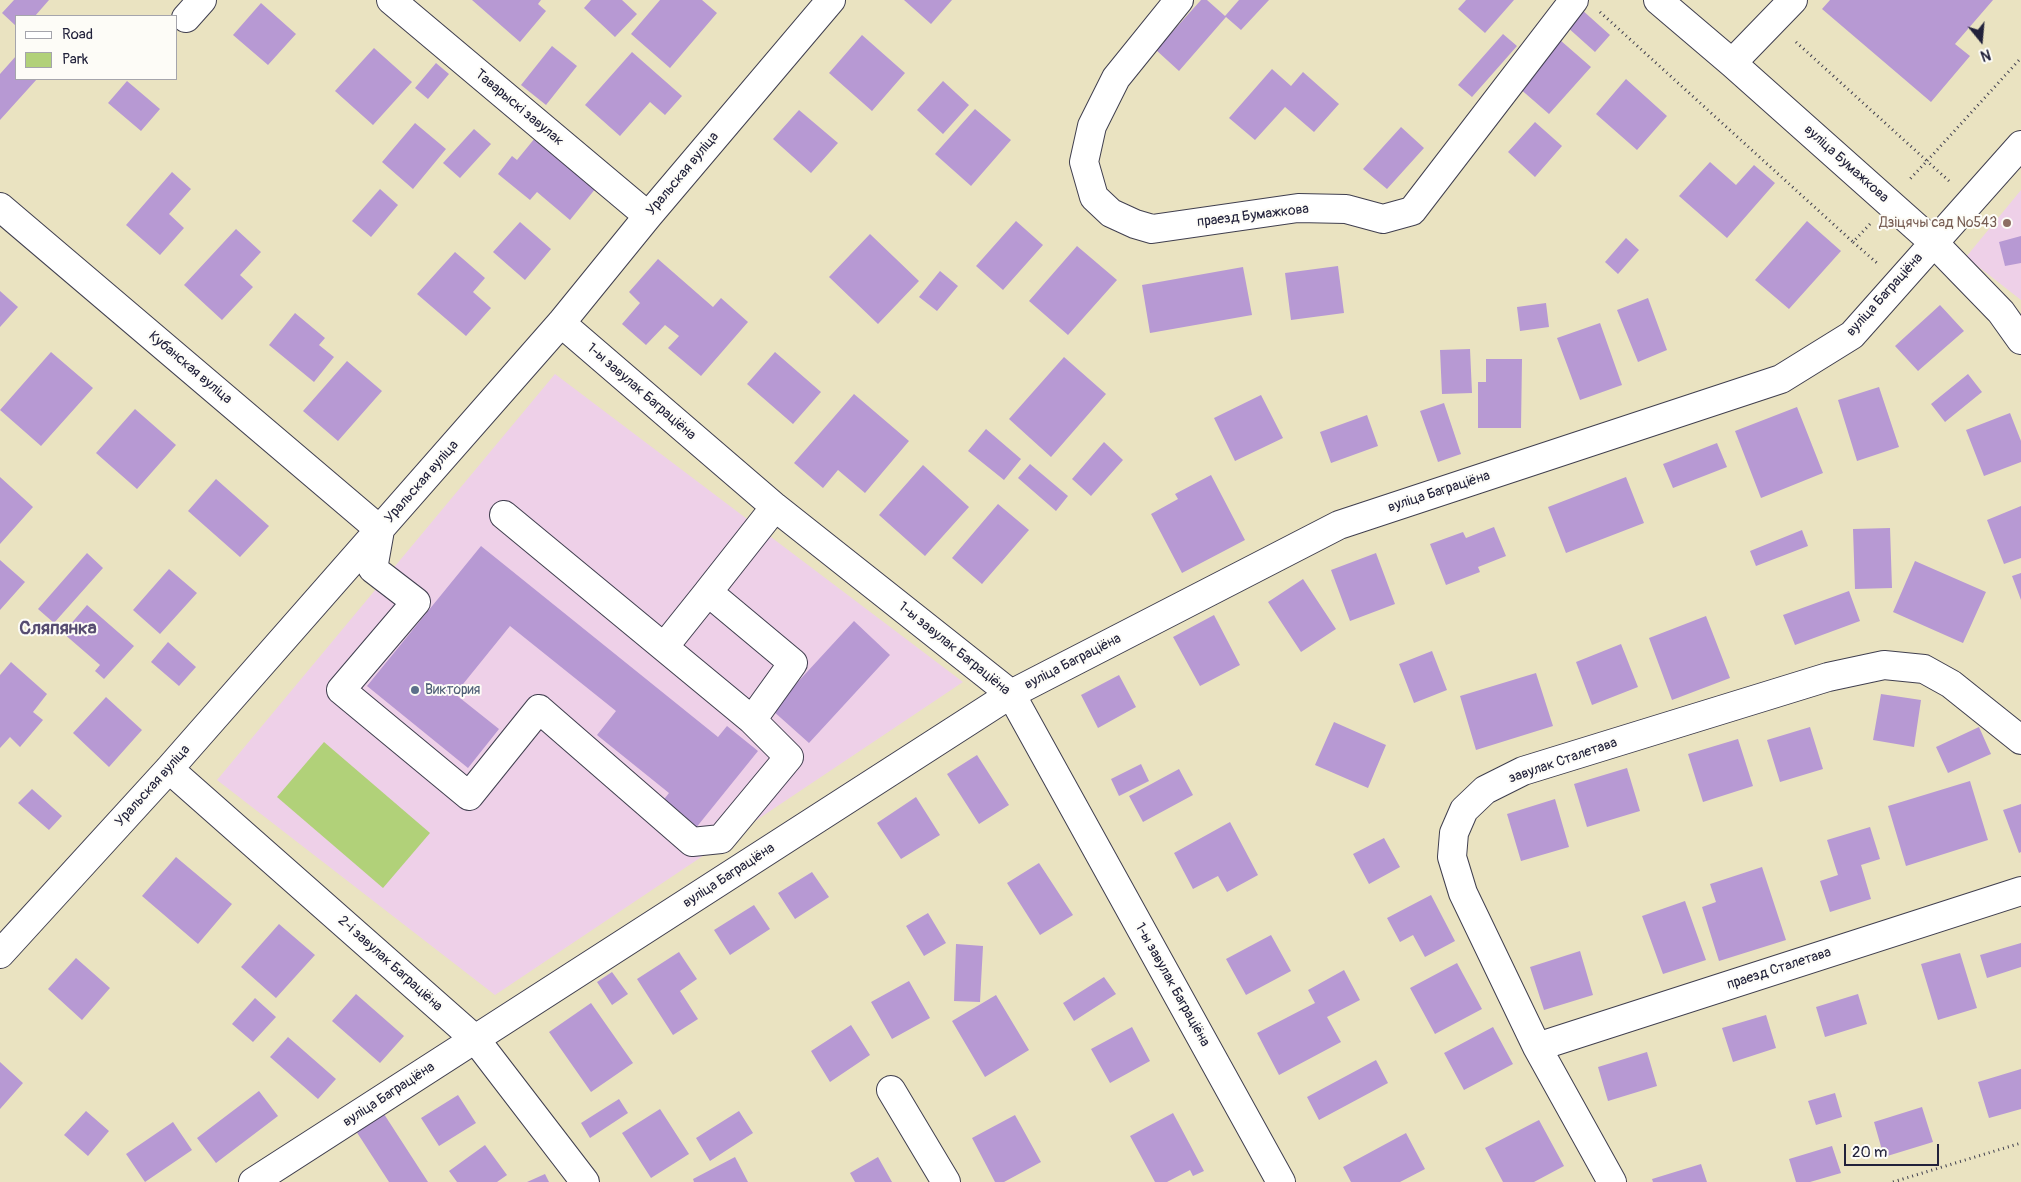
<!DOCTYPE html>
<meta charset="utf-8">
<style>
body{margin:0}
#map{position:relative;width:2021px;height:1182px;overflow:hidden;background:#eae3c1;font-family:Pangolin,sans-serif}
canvas{display:block}
.legend{position:absolute;left:15px;top:15px;width:162px;height:65px;box-sizing:border-box;background:#fdfcf7;border:1px solid #a5a5ac;margin:0;padding:6px 9px;list-style:none;font-size:15px;color:#22223b}
.legend li{display:flex;align-items:center;gap:10px;height:25px}
.legend b{width:25px;border:1px solid #a5a5ac}
.north{position:absolute;left:1956px;top:15px;width:50px;height:50px;-webkit-text-stroke:4px #fdfcf7;paint-order:stroke;rotate:163deg;font-size:14px;font-weight:700;line-height:20px;text-align:center;color:#22223b}
.north::after{content:'';display:block;margin:auto;width:18px;height:22px;background:#22223b;clip-path:polygon(50% 0,100% 100%,50% 72%,0 100%)}
.scale{position:absolute;left:1844px;top:1144px;width:95px;height:22px;box-sizing:border-box;border:2px solid #22223b;border-top:0;padding-left:6px;font-size:15px;line-height:18px;white-space:nowrap;color:#22223b;-webkit-text-stroke:4px #fdfcf7;paint-order:stroke}
</style>
<div id="map">
<canvas width="2021" height="1182"></canvas>
<ul class="legend">
<li><b style="height:6px;background:#fff"></b>Road</li>
<li><b style="height:14px;background:#b1d179"></b>Park</li>
</ul>
<div class="north">N</div>
<div class="scale">20 m</div>
</div>
<script>
const c = document.querySelector('canvas').getContext('2d');
c.lineJoin = 'round';
function fill(path, color) {
  c.fillStyle = color;
  c.fill(path, 'evenodd');
}
function shape(rows) {
  const path = new Path2D();
  for (const r of rows) {
    path.moveTo(r[0], r[1]);
    for (let i = 2; i < r.length; i += 2) path.lineTo(r[i], r[i + 1]);
  }
  return path;
}
function trace(path, color, width, dash) {
  c.strokeStyle = color;
  c.lineWidth = width;
  c.lineCap = dash ? 'butt' : 'round';
  c.setLineDash(dash || []);
  c.stroke(path);
}
function drawText(font, color, halo, rows, align = 'center') {
  c.font = font + ' Pangolin,sans-serif';
  c.lineWidth = 4;
  c.setLineDash([]);
  c.textBaseline = 'middle';
  c.strokeStyle = halo;
  c.fillStyle = color;
  for (const [text, x, y, turn = 0] of rows) {
    c.save();
    c.translate(x, y);
    c.rotate((+turn || 0) * Math.PI / 180);
    c.textAlign = isNaN(turn) ? turn : align;
    if (halo) c.strokeText(text, 0, 0);
    c.fillText(text, 0, 0);
    c.restore();
  }
}
fill(shape([
 [2021,190,2021,300,1966,257],
 [555,374,963,682,495,995,217,780]
]), '#eed0e8');
fill(shape([
 [324,742,430,833,383,888,277,797]
]), '#b1d179');
fill(shape([
 [14,0,49,0,35,16,16,16,16,26,2,13],
 [472,0,541,0,538,4,546,11,520,42],
 [591,0,622,0,637,14,615,37,584,8],
 [660,0,702,0,717,13,670,68,631,34],
 [904,0,952,0,931,24],
 [1201,0,1207,0,1225,16,1239,0,1269,0,1241,30,1226,17,1179,71,1156,50],
 [1466,0,1514,0,1485,33,1458,9],
 [1830,0,1993,0,1955,44,1970,56,1931,102,1822,9],
 [261,3,296,34,268,65,233,35],
 [1581,9,1610,35,1595,52,1566,26],
 [1503,34,1517,46,1472,97,1458,85],
 [862,35,905,73,872,111,829,73],
 [1560,40,1591,67,1549,114,1518,87],
 [552,46,577,66,546,105,521,85],
 [374,48,412,82,373,125,335,91],
 [632,52,682,96,665,115,650,102,620,136,585,105],
 [16,56,16,79,37,79,0,120,0,74],
 [436,63,449,74,428,99,415,88],
 [1272,69,1291,86,1303,72,1339,104,1314,132,1285,107,1255,140,1229,118],
 [1626,79,1667,116,1637,150,1596,114],
 [127,81,160,109,141,131,108,103],
 [943,81,969,105,943,134,917,110],
 [975,109,1011,140,971,186,935,154],
 [799,110,838,143,811,173,773,139],
 [1535,122,1562,146,1535,177,1508,152],
 [415,123,446,149,413,189,382,162],
 [1401,127,1424,148,1387,189,1363,169],
 [474,129,491,144,460,178,443,163],
 [535,138,596,188,570,220,537,192,530,200,498,174,512,156,517,160],
 [1710,162,1736,185,1754,165,1775,183,1727,238,1679,196],
 [172,172,191,189,169,214,184,228,160,255,126,225],
 [380,189,398,205,371,237,352,221],
 [1016,221,1043,245,1003,290,976,266],
 [1807,221,1841,251,1789,309,1755,280],
 [520,222,551,249,525,280,493,252],
 [236,229,261,252,240,275,253,287,222,320,184,285],
 [870,234,919,281,878,324,829,277],
 [2021,236,2021,263,2005,266,1999,242],
 [1626,238,1639,250,1618,274,1605,262],
 [1077,246,1117,280,1068,335,1029,301],
 [455,252,485,278,473,292,491,308,466,336,417,294],
 [658,259,713,307,721,298,748,322,701,376,668,348,679,336,665,325,646,345,622,324,640,303,629,292],
 [1338,266,1344,313,1291,320,1285,273],
 [1243,267,1252,315,1150,333,1142,285],
 [940,271,958,286,937,311,919,297],
 [0,291,18,307,0,327],
 [1648,298,1667,350,1638,362,1617,310],
 [1546,303,1549,327,1520,331,1517,307],
 [1940,305,1964,331,1918,371,1895,346],
 [295,313,325,338,319,345,334,357,314,382,269,345],
 [1600,323,1622,385,1580,400,1557,338],
 [1470,349,1472,393,1442,394,1440,350],
 [51,352,93,388,41,446,0,410],
 [775,352,821,392,793,424,747,384],
 [1064,357,1106,394,1051,457,1009,419],
 [1486,359,1522,359,1521,428,1478,428,1478,382,1486,382],
 [347,361,382,391,338,441,303,411],
 [1968,374,1982,392,1945,422,1931,404],
 [1879,387,1899,447,1857,461,1838,400],
 [854,394,909,441,865,493,838,470,823,488,794,463],
 [1261,395,1283,438,1235,461,1214,418],
 [1444,403,1461,454,1438,462,1420,411],
 [1797,407,1823,473,1761,498,1735,431],
 [135,409,176,445,137,489,96,453],
 [2010,413,2021,441,2021,462,1984,476,1966,430],
 [1367,415,1378,446,1331,463,1320,432],
 [986,429,1021,459,1004,480,968,451],
 [1104,442,1123,460,1091,496,1072,479],
 [1717,443,1727,467,1673,488,1663,464],
 [1030,464,1068,496,1056,511,1018,478],
 [923,465,969,507,925,556,879,515],
 [1211,475,1245,540,1182,573,1151,514,1178,499,1175,494],
 [0,477,33,507,0,544],
 [1626,477,1644,523,1566,553,1548,507],
 [216,479,269,526,240,557,188,511],
 [998,504,1029,530,982,584,952,558],
 [2021,506,2021,558,2004,564,1987,520],
 [1494,527,1506,556,1478,567,1480,572,1446,585,1430,544,1463,532,1466,538],
 [1890,528,1892,588,1855,589,1853,529],
 [1802,530,1808,546,1756,566,1750,551],
 [481,546,718,737,727,726,758,751,691,834,658,807,669,793,597,735,616,711,510,626,455,694,499,729,468,768,367,686],
 [87,553,103,568,54,623,38,609],
 [1376,553,1395,604,1350,621,1331,570],
 [0,560,25,582,0,610],
 [1915,561,1986,592,1963,643,1893,612],
 [169,569,197,593,160,634,133,610],
 [2021,573,2021,600,2012,576],
 [1303,579,1336,629,1301,652,1268,602],
 [1849,591,1860,621,1795,645,1783,615],
 [87,605,134,646,104,679,95,671,100,665,63,633],
 [1214,615,1240,665,1200,686,1173,637],
 [1706,616,1730,678,1672,700,1649,638],
 [854,621,890,655,809,743,772,710],
 [168,642,196,667,179,686,151,662],
 [1621,644,1638,687,1592,705,1576,662],
 [1432,651,1447,690,1414,703,1399,664],
 [11,662,47,694,33,712,43,720,20,747,10,737,0,748,0,675],
 [1536,673,1553,726,1476,750,1460,696],
 [1119,675,1136,707,1098,728,1081,695],
 [1881,694,1921,700,1914,747,1873,740],
 [106,697,142,730,109,767,73,733],
 [1334,722,1386,745,1368,788,1315,765],
 [1810,727,1823,769,1780,782,1767,740],
 [1979,727,1991,754,1948,773,1936,747],
 [1738,739,1753,786,1703,802,1688,754],
 [977,755,1009,805,979,824,947,774],
 [1141,764,1149,781,1119,796,1111,779],
 [1627,768,1640,811,1587,827,1574,784],
 [1179,769,1193,795,1143,822,1129,796],
 [1970,781,1988,840,1906,866,1888,806],
 [32,789,62,816,49,830,18,803],
 [916,797,940,835,901,859,877,823],
 [1555,799,1569,847,1521,861,1507,814],
 [2021,804,2021,852,2019,853,2003,810],
 [1230,822,1258,875,1227,892,1218,876,1193,889,1174,853],
 [1870,827,1880,859,1861,865,1871,899,1830,912,1820,881,1838,875,1827,840],
 [1384,838,1400,867,1369,884,1353,854],
 [176,857,232,904,198,944,142,896],
 [1039,863,1073,915,1040,935,1007,883],
 [1762,867,1786,940,1719,961,1702,907,1716,902,1710,884],
 [812,872,829,897,795,919,778,893],
 [1431,895,1455,941,1425,957,1413,935,1400,942,1387,918],
 [1685,901,1706,960,1663,974,1642,916],
 [754,905,770,929,730,955,714,930],
 [928,913,946,943,924,956,906,926],
 [279,924,315,955,276,998,241,967],
 [1271,935,1291,971,1246,995,1226,959],
 [2021,943,2021,967,1987,978,1980,955],
 [956,944,983,946,980,1002,954,1001],
 [1580,951,1593,995,1544,1010,1530,967],
 [679,952,697,979,680,991,698,1019,673,1035,637,979],
 [1960,953,1977,1008,1938,1020,1921,964],
 [76,958,110,988,82,1020,48,989],
 [1457,963,1482,1009,1435,1034,1410,988],
 [1344,970,1360,1000,1327,1017,1341,1042,1279,1075,1257,1033,1315,1003,1308,990],
 [612,972,628,994,612,1005,597,982],
 [1104,977,1116,994,1074,1021,1063,1003],
 [909,981,930,1018,892,1039,871,1002],
 [356,994,404,1036,380,1063,332,1021],
 [1858,994,1867,1024,1825,1037,1816,1007],
 [996,995,1029,1050,985,1077,952,1021],
 [255,998,276,1017,253,1042,232,1024],
 [591,1003,633,1063,591,1092,549,1032],
 [1766,1015,1776,1048,1733,1062,1722,1028],
 [851,1025,870,1055,830,1082,811,1051],
 [1132,1027,1150,1061,1110,1083,1091,1049],
 [1493,1027,1513,1064,1464,1090,1444,1053],
 [288,1037,336,1079,318,1099,270,1057],
 [1647,1052,1657,1086,1608,1101,1598,1067],
 [1376,1060,1388,1083,1319,1120,1307,1097],
 [0,1062,23,1083,0,1109],
 [2021,1069,2021,1109,1989,1118,1978,1082],
 [259,1091,278,1116,216,1163,197,1138],
 [1835,1093,1842,1117,1816,1125,1808,1101],
 [458,1095,476,1123,439,1146,421,1118],
 [619,1099,628,1113,590,1138,581,1123],
 [1922,1107,1933,1142,1884,1157,1874,1122],
 [660,1109,689,1154,651,1178,622,1133],
 [86,1111,109,1131,88,1156,64,1135],
 [739,1111,753,1133,710,1161,696,1138],
 [1173,1113,1204,1171,1193,1176,1190,1170,1167,1182,1155,1182,1130,1136],
 [384,1114,428,1182,389,1182,356,1131],
 [1015,1115,1041,1162,1004,1182,995,1182,972,1138],
 [1539,1120,1564,1166,1534,1182,1503,1182,1485,1148],
 [173,1122,192,1150,145,1182,126,1154],
 [1406,1133,1425,1169,1400,1182,1351,1182,1343,1167],
 [485,1145,507,1175,497,1182,457,1182,449,1171],
 [1832,1146,1841,1173,1810,1182,1796,1182,1789,1159],
 [735,1157,748,1182,694,1182,693,1179],
 [878,1157,892,1182,855,1182,850,1173],
 [1701,1164,1707,1182,1653,1182,1652,1179],
 [545,1174,549,1182,527,1182]
]), '#b799d3');
const minor = shape([
 [391,0,648,216],
 [1179,0,1116,78,1092,126,1084,162,1094,197,1111,213,1135,224,1152,229,1298,208,1346,209,1383,219,1412,211,1574,0],
 [1658,0,1732,63,1933,242,2001,312,2021,340],
 [186,18,202,0],
 [1732,63,1793,0],
 [0,207,380,530,373,569,416,602,341,690,469,796,539,709,692,842,721,839,789,757,752,720,793,663,708,592,775,507],
 [561,323,775,507,1011,694,1281,1182],
 [504,515,752,720],
 [664,647,708,592],
 [169,769,476,1040,585,1182],
 [0,954,169,769,561,323,648,216,831,0],
 [1537,1047,2021,891],
 [891,1090,946,1182],
 [253,1182,1011,694,1339,525,1781,379,1852,335,2021,145],
 [1612,1182,1537,1047,1463,893,1452,857,1454,833,1464,810,1485,790,1523,771,1828,677,1884,665,1924,669,1951,684,2021,740]
]);
trace(minor, '#403f4f', 30);
trace(shape([
 [1600,12,1853,242],
 [1796,42,1927,161,1909,180],
 [1949,181,1927,161,2021,58],
 [1870,224,1853,242,1877,263],
 [1893,1182,2021,1143]
]), '#403f4f', 3, [1, 4]);
trace(minor, '#fff', 28);
for (const [x, y, r, color] of [
 [2007,223,5,"#8d6e63"],
 [415,690,5,"#5c6f8a"]
]) {
  const dot = new Path2D();
  dot.arc(x, y, r, 0, 2 * Math.PI);
  c.fillStyle = color;
  c.fill(dot);
  trace(dot, '#fdfcf7', 2);
}
drawText('14px', '#22223b', '#fdfcf7', [
 ["Таварыскі завулак",519,108,40],
 ["вуліца Бумажкова",1846,164,42],
 ["Уральская вуліца",683,174,-50],
 ["праезд Бумажкова",1253,216,-7],
 ["вуліца Баграціёна",1885,295,-48],
 ["Кубанская вуліца",190,368,40],
 ["1-ы завулак Баграціёна",641,392,41],
 ["Уральская вуліца",422,482,-49],
 ["вуліца Баграціёна",1439,492,-18],
 ["1-ы завулак Баграціёна",954,649,39],
 ["вуліца Баграціёна",1073,662,-27],
 ["завулак Сталетава",1563,761,-19],
 ["Уральская вуліца",153,786,-48],
 ["вуліца Баграціёна",729,876,-33],
 ["2-і завулак Баграціёна",390,964,42],
 ["праезд Сталетава",1779,969,-18],
 ["1-ы завулак Баграціёна",1172,985,61],
 ["вуліца Баграціёна",389,1095,-33]
]);
drawText('14px', '#785e54', '#fdfcf7', [
 ["Дзіцячы сад №543",1997,223]
], 'right');
drawText('14px', '#4e5e75', '#fdfcf7', [
 ["Виктория",425,690]
], 'left');
drawText('bold 19px', '#564c70', '#fdfcf7', [
 ["Сляпянка",58,629]
]);
</script>
